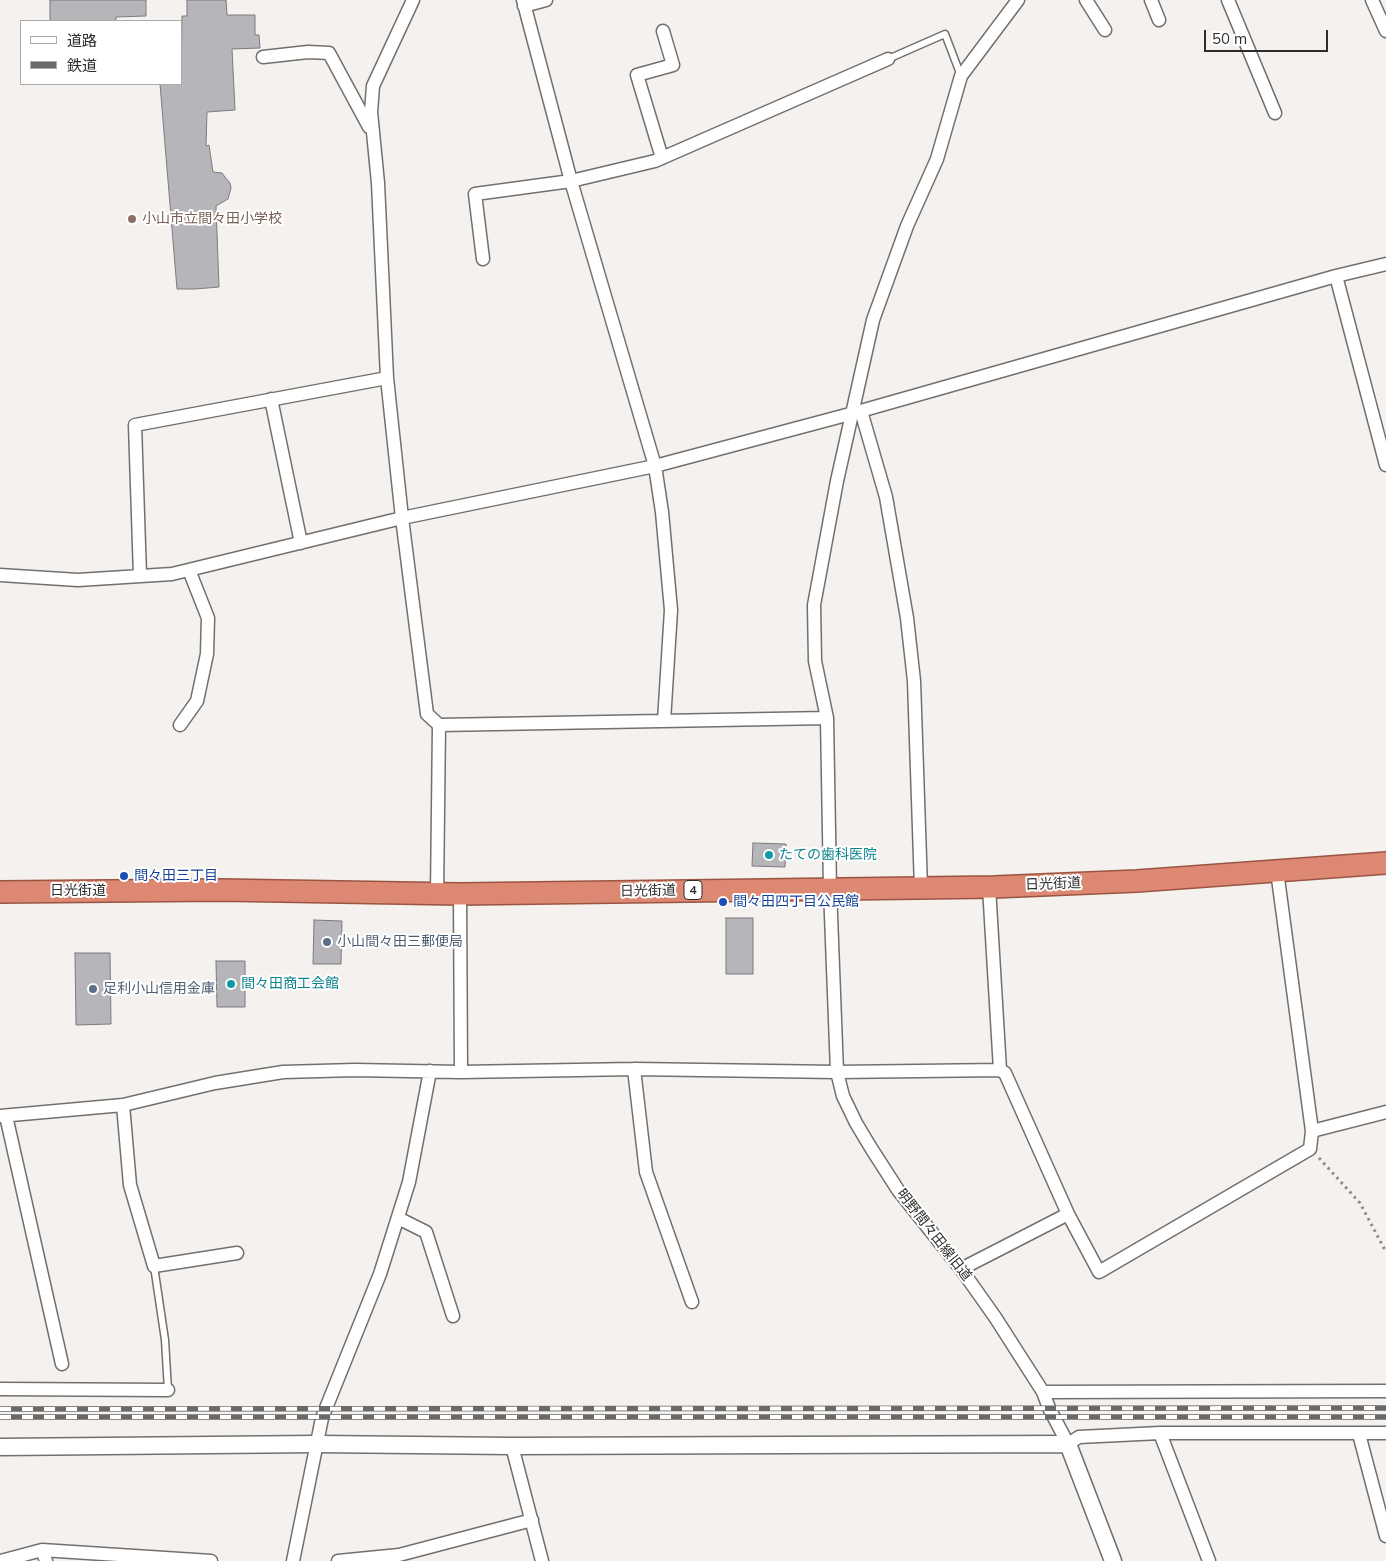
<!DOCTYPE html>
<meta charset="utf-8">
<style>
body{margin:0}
#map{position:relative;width:1386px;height:1561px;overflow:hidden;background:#f4f1ee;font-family:Mulish,"Noto Sans JP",sans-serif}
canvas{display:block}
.legend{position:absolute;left:20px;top:20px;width:162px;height:65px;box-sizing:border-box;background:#fff;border:1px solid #ababab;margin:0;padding:6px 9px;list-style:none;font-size:15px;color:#2e2d2c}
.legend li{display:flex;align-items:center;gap:10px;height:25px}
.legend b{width:25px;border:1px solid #ababab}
.scale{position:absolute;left:1204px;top:30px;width:124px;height:22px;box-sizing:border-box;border:2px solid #2e2d2c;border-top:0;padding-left:6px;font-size:15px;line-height:18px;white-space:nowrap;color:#2e2d2c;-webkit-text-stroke:4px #fff;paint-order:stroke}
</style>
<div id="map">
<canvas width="1386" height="1561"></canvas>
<ul class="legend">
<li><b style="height:6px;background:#fff"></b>道路</li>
<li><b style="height:6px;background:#6b6968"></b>鉄道</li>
</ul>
<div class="scale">50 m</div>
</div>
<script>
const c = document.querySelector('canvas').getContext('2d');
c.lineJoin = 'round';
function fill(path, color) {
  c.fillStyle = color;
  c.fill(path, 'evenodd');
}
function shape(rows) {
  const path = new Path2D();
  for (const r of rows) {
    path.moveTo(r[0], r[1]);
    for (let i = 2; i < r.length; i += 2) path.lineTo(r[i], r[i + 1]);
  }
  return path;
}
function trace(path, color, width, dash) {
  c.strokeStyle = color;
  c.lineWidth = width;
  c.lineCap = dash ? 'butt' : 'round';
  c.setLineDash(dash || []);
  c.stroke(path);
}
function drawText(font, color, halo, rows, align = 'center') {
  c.font = font + ' Mulish,"Noto Sans JP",sans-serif';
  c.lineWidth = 4;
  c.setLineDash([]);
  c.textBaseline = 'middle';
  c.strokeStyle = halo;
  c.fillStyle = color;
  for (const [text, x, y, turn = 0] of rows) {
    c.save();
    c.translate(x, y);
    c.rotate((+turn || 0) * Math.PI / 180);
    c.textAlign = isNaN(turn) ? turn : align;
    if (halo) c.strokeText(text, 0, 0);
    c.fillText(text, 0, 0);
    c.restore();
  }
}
const building = shape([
 [50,0,146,0,146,16,116,17,116,21,50,21,50,0],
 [187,0,226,0,227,15,255,15,255,35,259,35,260,48,232,49,235,110,207,112,206,146,209,145,213,172,222,173,225,177,230,183,231,188,228,199,216,206,219,287,195,289,177,289,160,84,181,84,182,16,187,16,187,0],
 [753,843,786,844,785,867,752,866,753,843],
 [726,918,753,918,753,974,726,974,726,918],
 [314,920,342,921,341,964,313,964,314,920],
 [75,953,110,953,111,1024,76,1025,75,953],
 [216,961,245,961,245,1007,217,1007,216,961]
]);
fill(building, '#b6b5b9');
trace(building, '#7b7a7e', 1);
const service = shape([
 [888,59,945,34,961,76],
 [154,1266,165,1340,168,1390]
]);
const minor = shape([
 [413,0,373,86,371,112,378,183,387,378,402,518,427,714,439,725],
 [523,0,571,181,655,466,662,512,671,610,664,721],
 [1018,0,961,76,937,159,907,226,873,320,837,481,814,605,815,661,827,718,830,889,837,1072,843,1096,856,1123,871,1148,898,1190,961,1269,995,1317,1043,1392,1049,1408,1068,1444,1079,1437,1160,1433,1386,1433],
 [1086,0,1105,30],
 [1151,0,1159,20],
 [1228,0,1275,113],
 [1372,0,1386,31],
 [524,6,546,0],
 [263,57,308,52,329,53,369,127],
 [662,158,637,75,673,65,663,31],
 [483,259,475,194,571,181,655,161,888,59],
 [1336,276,1386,465],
 [271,399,301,543],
 [861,411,886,497,907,618,914,681,921,888],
 [0,575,78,580,172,574,402,518,655,466,850,414,1336,276,1386,264],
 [140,576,135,425,387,378],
 [180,725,197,701,207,654,208,618,189,570],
 [989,887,1000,1070],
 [437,894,439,725,827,718],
 [460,894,461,1072],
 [634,1069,646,1172,692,1302],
 [123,1105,130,1185,154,1266,237,1253],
 [0,1116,123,1105,215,1083,283,1072,355,1070,461,1072,634,1069,837,1072,1000,1070,1005,1073,1068,1214,1099,1272,1310,1149,1312,1131,1277,871],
 [6,1116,62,1364],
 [1312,1131,1386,1112],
 [398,1218,426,1232,453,1316],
 [961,1269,1068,1214],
 [0,1389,168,1390],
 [1043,1392,1386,1391],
 [1160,1433,1209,1561],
 [1359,1434,1386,1536],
 [512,1446,542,1561],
 [1,1561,42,1550],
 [46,1561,42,1550,211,1561],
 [293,1561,322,1418,380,1274,409,1182,430,1071],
 [338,1561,399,1555,532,1520]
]);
const tertiary = shape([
 [0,1447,317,1444,512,1446,1068,1444,1113,1561]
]);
const trunk = shape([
 [0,892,221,890,460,894,994,887,1137,881,1386,863]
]);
trace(service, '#72706e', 9);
trace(minor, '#72706e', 15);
trace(tertiary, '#72706e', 19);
trace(trunk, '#9a5542', 24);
trace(shape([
 [1319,1158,1360,1203,1386,1252]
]), '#8d8b89', 3, [2.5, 4]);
trace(service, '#fff', 6);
trace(minor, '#fff', 12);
trace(tertiary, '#fff', 16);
trace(trunk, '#dc8872', 21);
const rail = shape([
 [0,1409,1386,1408],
 [0,1417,1386,1417]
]);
trace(rail, '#6b6968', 5.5);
trace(rail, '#fff', 4, [11]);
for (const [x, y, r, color] of [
 [132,219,5,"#8d6e63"],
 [769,855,5,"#0f9aa8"],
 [124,876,5,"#1a4fb4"],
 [723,902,5,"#1a4fb4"],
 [327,942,5,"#5c6f8a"],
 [231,984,5,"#0f9aa8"],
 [93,989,5,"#5c6f8a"]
]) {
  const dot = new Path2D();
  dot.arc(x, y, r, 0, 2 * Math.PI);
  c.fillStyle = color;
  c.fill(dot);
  trace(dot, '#fff', 2);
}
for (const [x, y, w] of [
 [693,890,18]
]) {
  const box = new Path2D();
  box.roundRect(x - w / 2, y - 9.5, w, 19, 4);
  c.fillStyle = '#fff';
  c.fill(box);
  trace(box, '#2e2d2c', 1);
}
drawText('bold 12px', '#2e2d2c', null, [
 ["4",693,890]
]);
drawText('14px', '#785e54', '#fff', [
 ["小山市立間々田小学校",142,219]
], 'left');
drawText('14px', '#0d838f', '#fff', [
 ["たての歯科医院",779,855],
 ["間々田商工会館",241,984]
], 'left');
drawText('14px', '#164399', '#fff', [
 ["間々田三丁目",134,876],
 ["間々田四丁目公民館",733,902]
], 'left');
drawText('14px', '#2e2d2c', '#fff', [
 ["日光街道",1053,884,-2],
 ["日光街道",78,891],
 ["日光街道",648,891,-1],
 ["明野間々田線旧道",934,1235,52]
]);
drawText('14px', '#4e5e75', '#fff', [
 ["小山間々田三郵便局",337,942],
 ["足利小山信用金庫",103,989]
], 'left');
</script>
